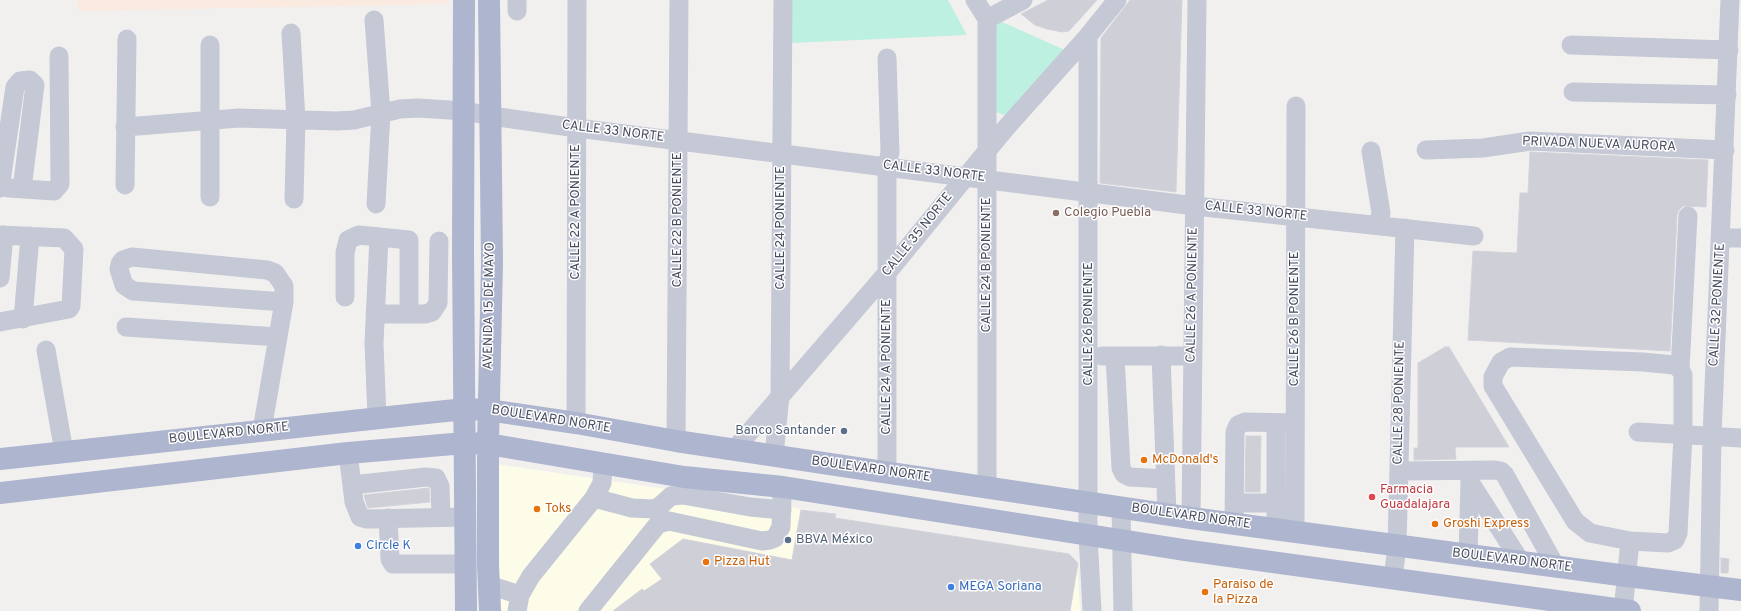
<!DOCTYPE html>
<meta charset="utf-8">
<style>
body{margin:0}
canvas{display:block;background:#f2f0ef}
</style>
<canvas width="1741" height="611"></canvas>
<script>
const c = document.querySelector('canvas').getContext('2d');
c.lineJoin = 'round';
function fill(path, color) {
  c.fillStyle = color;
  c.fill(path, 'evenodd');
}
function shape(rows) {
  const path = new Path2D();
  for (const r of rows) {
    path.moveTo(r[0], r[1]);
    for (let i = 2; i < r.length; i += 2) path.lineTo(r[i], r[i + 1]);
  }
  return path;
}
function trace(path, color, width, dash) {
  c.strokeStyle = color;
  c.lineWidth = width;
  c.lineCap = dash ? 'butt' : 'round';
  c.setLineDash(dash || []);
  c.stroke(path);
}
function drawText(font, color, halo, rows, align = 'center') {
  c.font = font + ' Overpass,sans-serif';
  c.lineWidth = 3;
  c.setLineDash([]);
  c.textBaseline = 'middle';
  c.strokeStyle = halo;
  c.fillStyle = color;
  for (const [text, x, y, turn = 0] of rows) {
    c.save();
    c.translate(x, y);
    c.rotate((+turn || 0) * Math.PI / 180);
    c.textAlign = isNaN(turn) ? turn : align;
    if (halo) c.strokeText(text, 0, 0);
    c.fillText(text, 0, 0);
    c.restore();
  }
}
fill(shape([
 [496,464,836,514,835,519,1069,554,1077,563,1080,611,501,611]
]), '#fcfce8');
fill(shape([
 [78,0,447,0,447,4,78,11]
]), '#fbeadf');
fill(shape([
 [792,0,948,0,967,35,792,43],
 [1000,21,1067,51,1007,116,993,111,992,29]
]), '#bdf0e0');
const building = shape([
 [1048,0,1097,0,1069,31,1062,32,1047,29,1035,25,1021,14,1048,0],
 [1130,0,1182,0,1176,192,1100,183,1101,38,1130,0],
 [1530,152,1708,160,1706,207,1683,206,1679,210,1677,215,1670,351,1468,340,1473,251,1517,253,1520,193,1528,193,1530,152],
 [1445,347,1449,347,1509,447,1455,447,1456,459,1414,460,1414,448,1418,448,1418,363,1445,347],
 [1246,436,1261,436,1260,492,1245,492,1246,436],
 [429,488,430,502,368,508,365,499,364,495,429,488],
 [801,510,836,514,835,518,1069,554,1078,563,1070,611,613,611,642,589,644,591,662,579,650,564,683,539,792,560,801,510],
 [1721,558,1729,559,1728,573,1721,573,1721,558]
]);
fill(building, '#cfd0d7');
trace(building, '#d3d3db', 1);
trace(shape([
 [975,0,987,19],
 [517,11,517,0],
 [987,19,987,487],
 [987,19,1023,0],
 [374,20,381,113,376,204],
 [291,33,296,120,294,199],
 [1088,36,1088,535,1092,611],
 [210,45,210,197],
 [1571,45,1729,50],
 [1573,92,1727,95],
 [125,127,239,118,337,121,354,120,400,109,418,108,465,111,491,116,577,128,1195,206,1474,236],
 [1426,150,1483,148,1530,141,1725,150],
 [1371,151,1381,213,1378,225],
 [125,185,127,39],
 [0,188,15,87,20,81,30,80,35,85,22,189],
 [9,188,54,191,60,184,59,56],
 [0,235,64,238,74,249,71,306,69,309,0,322],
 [1721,238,1741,238],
 [132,257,267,270,275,273,284,286,284,302,133,291,124,285,119,269,120,264,123,260,132,257],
 [0,278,4,235],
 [345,297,345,253,348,240,359,235,409,240,409,314,375,314],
 [409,314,425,314,432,312,438,303,439,241],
 [23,319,30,236],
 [126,327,278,337],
 [46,350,64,452],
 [1161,355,1167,514],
 [1102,356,1193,356],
 [1115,356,1121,468,1124,474,1130,477,1165,479],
 [1510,357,1643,362,1674,365,1680,369,1683,375,1683,435,1678,533,1675,540,1668,543,1630,541,1590,533,1575,521,1493,386,1493,377,1501,362,1510,357],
 [1680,369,1688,216],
 [377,418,374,343,379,237],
 [576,423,577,0],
 [262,430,284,302],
 [1638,432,1741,438],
 [676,441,679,0],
 [734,450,887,273,1005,129,1088,36,1117,0],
 [348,453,354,502,360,517,367,519,465,517],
 [774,455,780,396,783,0],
 [1399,471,1495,470,1501,471,1505,475,1556,567],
 [887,472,887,167,890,152,887,58],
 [1470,482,1521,562],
 [352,485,426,477,436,478,440,486,441,517],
 [594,498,602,483,603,463],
 [1234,503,1287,503],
 [1121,507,1123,611],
 [388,518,390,559,393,564,465,564],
 [1191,518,1197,0],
 [1234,524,1235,432,1238,425,1245,422,1295,423],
 [1276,530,1276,423],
 [1295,532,1296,106],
 [1468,556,1470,480],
 [1393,579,1397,546,1405,228],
 [489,585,520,595],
 [517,611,520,595,531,576,594,498,632,508,654,509,660,506,671,496,683,495,750,507,782,510],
 [588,611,658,524,669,521,762,541,770,540,775,538,781,527,782,497],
 [1623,611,1630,541],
 [1709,611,1712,436,1730,0]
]), '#c5c9d6', 19);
trace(shape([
 [464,0,463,250,466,611],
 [489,0,492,263,488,444,488,566,490,611],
 [0,459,417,414,465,409,488,410,576,423,676,441,1191,518,1627,576,1741,590],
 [0,493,348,453,465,443,488,444,684,477,783,487,1184,550,1630,611]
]), '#aeb5cf', 22);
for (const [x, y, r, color] of [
 [1056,213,4,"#8d6e63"],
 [844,431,4,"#5c6f8a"],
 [1144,460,4,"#e8710a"],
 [1372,497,4,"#e0444e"],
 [537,509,4,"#e8710a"],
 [1435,524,4,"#e8710a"],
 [788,540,4,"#5c6f8a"],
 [358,546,4,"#3f7fe0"],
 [706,562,4,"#e8710a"],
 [951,587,4,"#3f7fe0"],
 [1205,592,4,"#e8710a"]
]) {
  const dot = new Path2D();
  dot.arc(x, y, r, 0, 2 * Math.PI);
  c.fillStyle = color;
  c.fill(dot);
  trace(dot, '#fff', 1.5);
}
drawText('13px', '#474c5d', '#fff', [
 ["CALLE 33 NORTE",613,132,7],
 ["PRIVADA NUEVA AURORA",1599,145,2],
 ["CALLE 33 NORTE",934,172,7],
 ["CALLE 22 A PONIENTE",576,212,-90],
 ["CALLE 33 NORTE",1256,212,6],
 ["CALLE 22 B PONIENTE",678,220,-90],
 ["CALLE 24 PONIENTE",781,228,-90],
 ["CALLE 35 NORTE",918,235,-51],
 ["CALLE 24 B PONIENTE",987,265,-90],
 ["CALLE 26 A PONIENTE",1193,295,-89],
 ["CALLE 32 PONIENTE",1718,305,-87],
 ["AVENIDA 15 DE MAYO",490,306,-89],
 ["CALLE 26 B PONIENTE",1295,319,-90],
 ["CALLE 26 PONIENTE",1089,324,-90],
 ["CALLE 24 A PONIENTE",887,367,-90],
 ["CALLE 28 PONIENTE",1400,403,-89],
 ["BOULEVARD NORTE",551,420,9],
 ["BOULEVARD NORTE",229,434,-6],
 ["BOULEVARD NORTE",871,470,8],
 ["BOULEVARD NORTE",1191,517,8],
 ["BOULEVARD NORTE",1512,561,7]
]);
drawText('13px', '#785e54', '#fff', [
 ["Colegio Puebla",1064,213]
], 'left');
drawText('13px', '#4e5e75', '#fff', [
 ["Banco Santander",836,431],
 ["BBVA México",796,540,"left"]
], 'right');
drawText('13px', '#c56008', '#fff', [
 ["McDonald's",1152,460],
 ["Toks",545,509],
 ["Groshi Express",1443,524],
 ["Pizza Hut",714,562],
 ["Paraiso de",1213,585],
 ["la Pizza",1213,600]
], 'left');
drawText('13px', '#be3a42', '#fff', [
 ["Farmacia",1380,490],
 ["Guadalajara",1380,505]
], 'left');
drawText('13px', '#366cbe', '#fff', [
 ["Circle K",366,546],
 ["MEGA Soriana",959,587]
], 'left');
</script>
